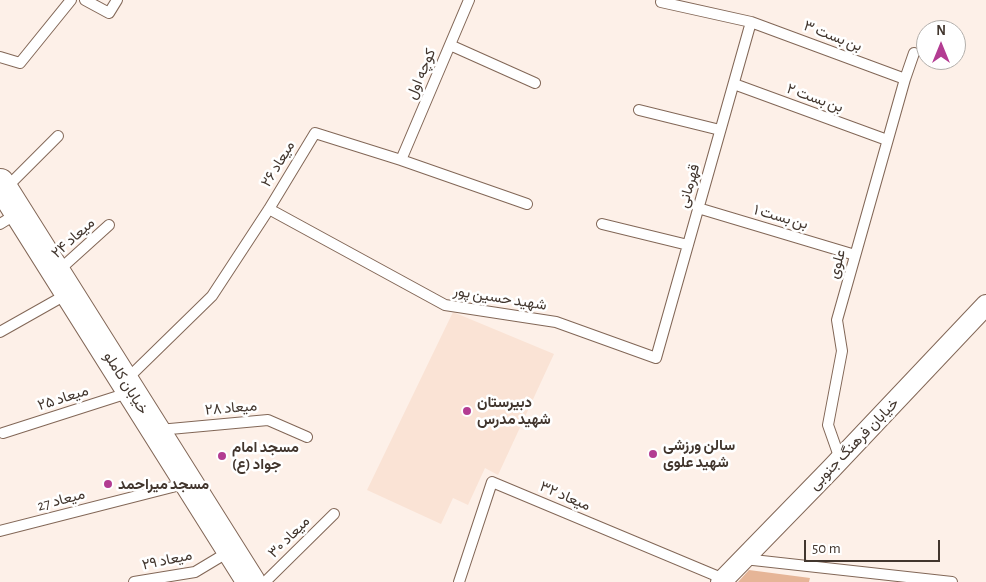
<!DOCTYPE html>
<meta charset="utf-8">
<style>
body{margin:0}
#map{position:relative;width:986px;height:582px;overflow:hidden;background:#fdf0e8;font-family:"Alegreya Sans",sans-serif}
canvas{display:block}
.north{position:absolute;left:916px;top:20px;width:50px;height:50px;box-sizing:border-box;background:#fff;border:1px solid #b3afab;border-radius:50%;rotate:0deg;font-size:14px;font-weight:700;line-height:20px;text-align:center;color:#42362e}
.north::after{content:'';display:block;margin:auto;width:18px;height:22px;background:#b33c92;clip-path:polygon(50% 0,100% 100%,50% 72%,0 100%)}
.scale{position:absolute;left:804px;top:540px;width:136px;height:22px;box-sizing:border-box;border:2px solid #42362e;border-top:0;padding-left:6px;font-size:15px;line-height:18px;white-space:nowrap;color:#42362e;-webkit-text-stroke:4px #fff;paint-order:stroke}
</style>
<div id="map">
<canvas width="986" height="582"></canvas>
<div class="north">N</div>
<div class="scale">50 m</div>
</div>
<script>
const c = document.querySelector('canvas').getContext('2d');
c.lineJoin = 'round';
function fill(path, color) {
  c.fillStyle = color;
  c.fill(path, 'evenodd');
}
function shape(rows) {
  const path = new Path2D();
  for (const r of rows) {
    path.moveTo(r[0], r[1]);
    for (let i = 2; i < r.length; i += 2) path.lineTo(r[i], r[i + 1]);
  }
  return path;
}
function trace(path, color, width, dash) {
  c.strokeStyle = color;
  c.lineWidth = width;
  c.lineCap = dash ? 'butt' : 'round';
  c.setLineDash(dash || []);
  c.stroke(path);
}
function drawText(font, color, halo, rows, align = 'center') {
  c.font = font + ' "Alegreya Sans",Vazirmatn,sans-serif';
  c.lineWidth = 5;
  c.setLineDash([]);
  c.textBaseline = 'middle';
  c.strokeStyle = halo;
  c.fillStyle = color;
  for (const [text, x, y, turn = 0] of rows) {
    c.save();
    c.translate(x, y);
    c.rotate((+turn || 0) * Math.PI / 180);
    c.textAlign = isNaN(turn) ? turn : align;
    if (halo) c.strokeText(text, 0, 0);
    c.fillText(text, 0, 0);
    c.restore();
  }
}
fill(shape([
 [453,312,554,354,498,475,485,468,468,505,453,498,441,524,367,490]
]), '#fae3d5');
fill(shape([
 [749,570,810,578,809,582,738,582]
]), '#e6b597');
const lane = shape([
 [85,0,109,13,117,0],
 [661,2,751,22,905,79],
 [450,45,535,83],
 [0,57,20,63,71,0],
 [734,84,887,140],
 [639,110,720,130],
 [401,160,469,0],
 [5,189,58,136],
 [698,208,855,255],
 [269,209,445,305,556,322,656,358,751,22],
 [0,224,18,213],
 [602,224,688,245],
 [57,272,109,225],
 [0,332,69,293],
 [125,381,212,296,269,209,315,133,401,160,527,204],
 [159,430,268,420,307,437],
 [3,433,131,392],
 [840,459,828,425,842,351,837,320,905,79,914,53],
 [0,531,188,483],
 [744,559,952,582],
 [134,582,195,572,230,551],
 [265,582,334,514],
 [459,582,492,482,724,579]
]);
const street = shape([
 [721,582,831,469,986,305]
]);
const secondary = shape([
 [0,183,251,582]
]);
trace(lane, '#826757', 12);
trace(street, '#826757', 22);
trace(secondary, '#826757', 30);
trace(lane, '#fff', 10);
trace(street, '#fff', 20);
trace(secondary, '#fff', 28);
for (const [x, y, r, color] of [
 [467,411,5,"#b33c92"],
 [653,454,5,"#b33c92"],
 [222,456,5,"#b33c92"],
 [108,484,5,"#b33c92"]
]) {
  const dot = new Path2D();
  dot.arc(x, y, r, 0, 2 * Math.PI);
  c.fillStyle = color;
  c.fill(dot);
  trace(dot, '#fff', 2);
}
drawText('15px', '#42362e', '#fff', [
 ["بن بست ۳",833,36,21],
 ["کوچه اول",421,74,-67],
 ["بن بست ۲",815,98,20],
 ["میعاد ۲۶",278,164,-59],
 ["قهرمانی",689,186,-74],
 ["بن بست ۱",781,217,16],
 ["میعاد ۲۴",73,238,-42],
 ["علوی",837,264,-74],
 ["شهید حسین پور",500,298,9],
 ["خیابان کاملو",126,383,58],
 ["میعاد ۲۵",63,398,-18],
 ["میعاد ۲۸",231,408,-5],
 ["خیابان فرهنگ جنوبی",854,444,-46],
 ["میعاد ۳۲",565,496,23],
 ["میعاد 27",61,500,-15],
 ["میعاد ۳۰",289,537,-45],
 ["میعاد ۲۹",167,560,-12]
]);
drawText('bold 15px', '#42362e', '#fff', [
 ["دبیرستان",477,402],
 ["شهید مدرس",477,419],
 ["سالن ورزشی",663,445],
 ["شهید علوی",663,462],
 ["مسجد امام",232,447],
 ["جواد (ع)",232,464],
 ["مسجد میراحمد",118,484]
], 'left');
</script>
